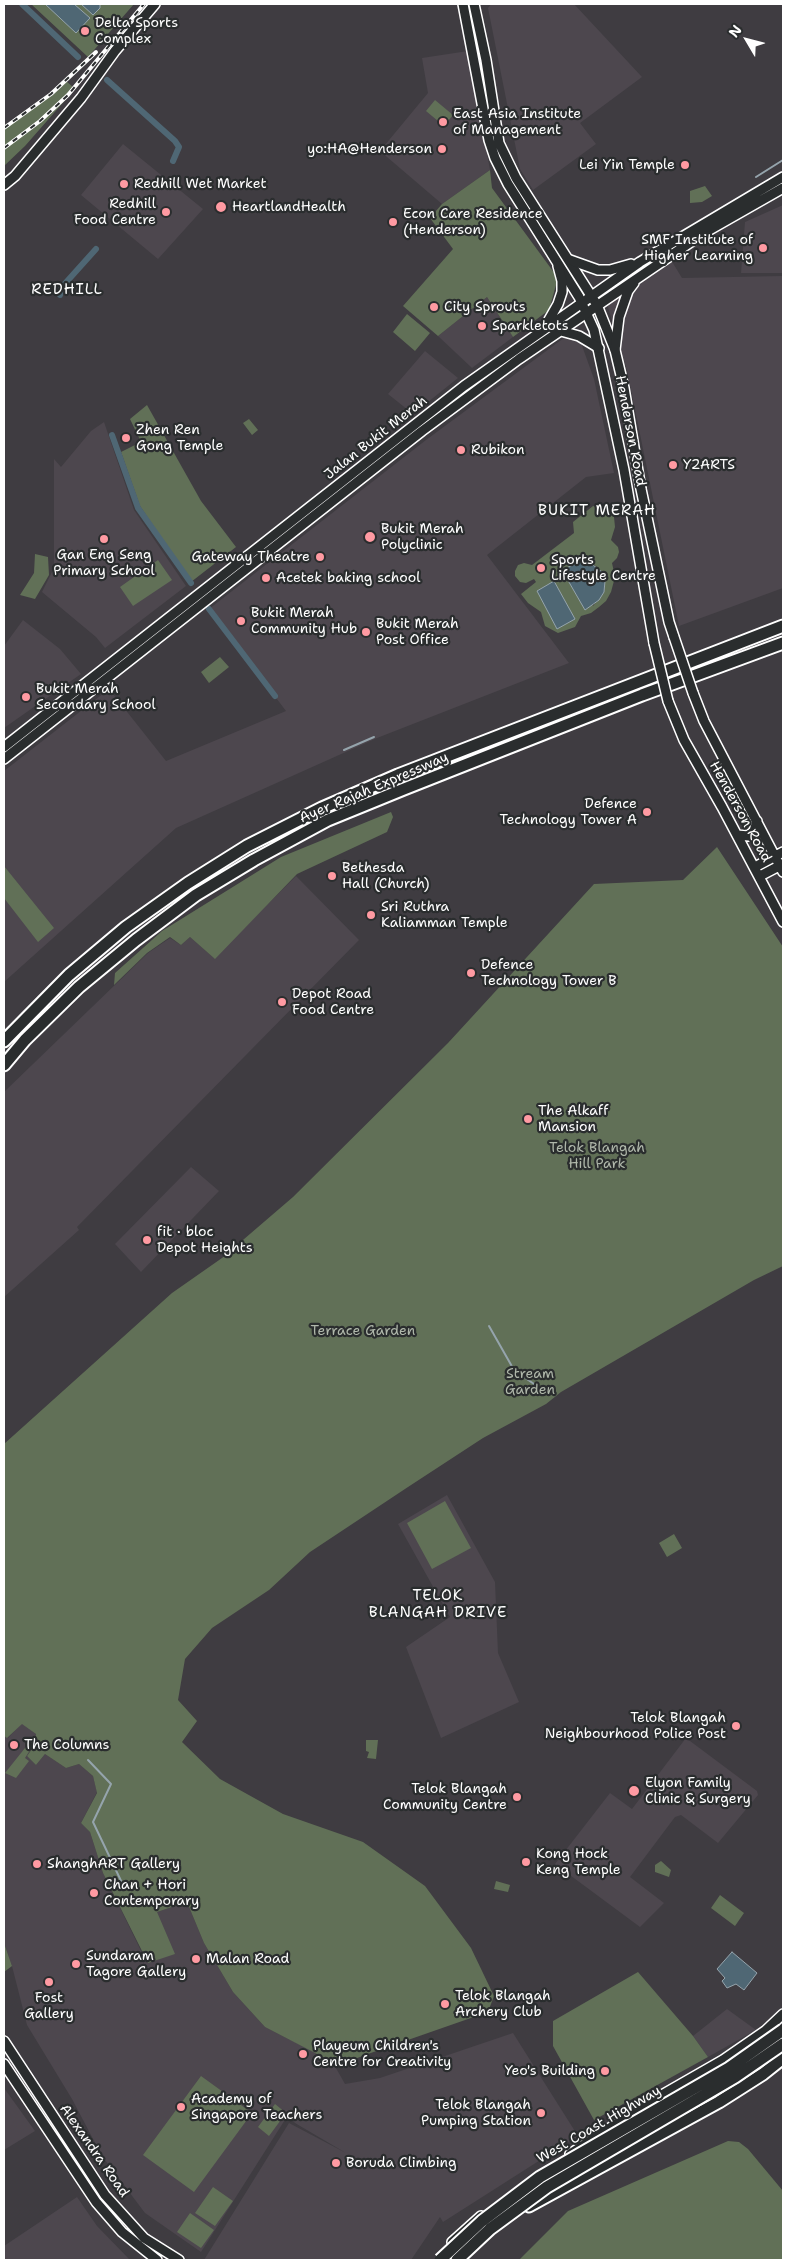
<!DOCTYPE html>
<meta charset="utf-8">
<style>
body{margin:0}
#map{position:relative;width:787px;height:2264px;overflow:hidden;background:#3f3c41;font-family:"Shantell Sans",sans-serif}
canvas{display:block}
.frame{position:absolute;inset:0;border:5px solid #fff;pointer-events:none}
.north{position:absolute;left:722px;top:15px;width:50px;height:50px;-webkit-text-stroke:4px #2a2d2e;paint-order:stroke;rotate:307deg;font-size:14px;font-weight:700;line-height:20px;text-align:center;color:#fff}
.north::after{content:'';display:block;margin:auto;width:18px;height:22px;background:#fff;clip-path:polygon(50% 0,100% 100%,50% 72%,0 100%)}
</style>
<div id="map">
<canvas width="787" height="2264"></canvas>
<div class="frame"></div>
<div class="north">N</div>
</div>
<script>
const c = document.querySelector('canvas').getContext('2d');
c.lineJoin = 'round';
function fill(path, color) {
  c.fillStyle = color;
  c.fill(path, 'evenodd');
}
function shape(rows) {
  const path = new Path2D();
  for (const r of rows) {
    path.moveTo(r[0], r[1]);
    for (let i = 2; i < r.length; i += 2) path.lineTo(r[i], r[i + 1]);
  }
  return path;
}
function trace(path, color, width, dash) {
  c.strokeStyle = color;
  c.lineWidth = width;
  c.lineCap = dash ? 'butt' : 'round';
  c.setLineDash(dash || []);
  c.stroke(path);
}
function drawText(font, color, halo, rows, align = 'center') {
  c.font = font + ' "Shantell Sans",sans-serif';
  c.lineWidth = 4.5;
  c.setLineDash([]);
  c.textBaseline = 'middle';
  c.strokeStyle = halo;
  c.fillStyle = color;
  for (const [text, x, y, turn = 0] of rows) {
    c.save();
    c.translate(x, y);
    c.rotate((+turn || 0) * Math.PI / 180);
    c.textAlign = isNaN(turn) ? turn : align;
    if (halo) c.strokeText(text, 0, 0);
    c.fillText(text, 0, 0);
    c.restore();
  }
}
fill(shape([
 [491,4,574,4,642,77,580,123,596,144,533,190,520,169,488,8],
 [468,51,490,170,442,204,380,151,428,93,422,58],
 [123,144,203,209,158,259,81,195],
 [783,205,783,273,741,273,745,222],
 [671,260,682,278,783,276,783,588,679,626,627,370,607,304],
 [487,297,513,337,472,368,438,336],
 [576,329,594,379,614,473,586,477,487,555,569,663,377,738,176,828,4,982,4,771,109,689,166,761,286,711,209,609,426,440],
 [425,351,458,378,413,414,388,394],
 [104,422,134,510,186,586,105,648,96,637,42,592,54,568,54,459,61,467,91,431],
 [23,620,60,649,81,674,4,728,4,646],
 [296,876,359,940,77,1227,79,1230,4,1297,4,1092,148,953,170,938,181,945,190,937,214,958],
 [191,1167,219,1191,141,1272,115,1244],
 [447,1495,495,1582,498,1653,519,1702,441,1738,406,1647,450,1617,398,1524],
 [22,1723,36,1734,34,1746,27,1756,36,1765,45,1754,66,1768,79,1764,93,1776,97,1792,81,1823,90,1832,103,1873,147,1963,157,1912,187,1902,204,1943,233,1992,265,2027,332,2061,345,2084,380,2078,513,2033,578,2136,443,2222,440,2217,411,2260,204,2260,289,2123,346,2153,295,2123,288,2115,201,2252,145,2213,102,2156,72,2099,27,2025,12,1966,4,1943,4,1736,8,1738],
 [686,1738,757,1791,758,1795,718,1843,681,1815,675,1817,630,1877,664,1903,640,1927,555,1864,610,1793,632,1809],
 [727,2009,756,2030,708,2057,693,2036],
 [4,2088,35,2131,4,2150],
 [77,2197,97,2226,130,2260,4,2260,4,2246]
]), '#4d474e');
fill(shape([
 [31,4,134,4,88,57],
 [65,80,75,89,25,146,4,166,4,126,39,102],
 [435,100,453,115,444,126,426,111],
 [490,170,492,188,558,278,549,310,513,337,487,297,438,336,403,306,453,249,430,218,442,204],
 [705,186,712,196,702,202,690,203,690,191],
 [407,314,430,333,415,351,393,332],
 [147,405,201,501,236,547,191,582,140,506,121,452,141,442,130,419],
 [249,419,258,430,252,435,243,423],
 [593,506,604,508,614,517,615,527,611,540,618,547,619,552,617,558,612,563,615,577,611,592,606,601,599,607,591,613,581,616,575,627,558,633,545,626,541,612,528,603,521,594,536,582,534,579,526,583,520,582,515,576,515,571,518,565,524,563,532,565,574,533,573,522],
 [581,561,596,566,602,572,605,581,604,592,593,606,572,563],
 [35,554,48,557,49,575,35,599,20,595,34,573],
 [158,560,172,580,133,606,120,587],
 [220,657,229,667,209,683,201,672],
 [391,812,393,817,387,832,297,874,215,959,190,937,181,945,170,937,147,953,114,985,115,973,162,931,281,857],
 [717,847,783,947,783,1266,754,1280,561,1392,546,1404,483,1438,408,1487,310,1552,269,1590,212,1628,185,1659,178,1700,197,1721,182,1742,220,1779,283,1814,363,1842,425,1886,471,1948,494,1996,488,2012,365,2055,347,2062,344,2068,265,2027,233,1992,204,1943,187,1902,157,1912,175,1954,148,1963,103,1873,90,1832,81,1823,97,1793,93,1776,79,1764,66,1768,45,1754,36,1765,27,1756,34,1746,36,1734,22,1724,7,1738,4,1736,4,1444,172,1293,222,1258,293,1197,448,1043,594,884,683,880],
 [4,866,54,928,38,942,4,898],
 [445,1501,471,1548,432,1569,407,1523],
 [674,1534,682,1548,667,1557,659,1543],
 [33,1738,32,1747,25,1758,29,1761,16,1778,5,1773],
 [366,1740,378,1740,376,1759,367,1758,369,1752,366,1751],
 [661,1861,671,1870,669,1877,655,1872,655,1865],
 [496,1881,510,1885,508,1892,494,1889],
 [720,1895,744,1913,735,1926,711,1908],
 [4,1943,12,1966,4,1972],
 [638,1972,693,2036,708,2057,594,2120,553,2046,553,2021],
 [201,2076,252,2113,194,2192,143,2155],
 [275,2104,286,2113,269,2136,258,2127],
 [728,2141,739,2142,748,2149,783,2191,783,2260,519,2260,568,2211],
 [213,2187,233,2201,215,2226,195,2213],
 [190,2213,214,2230,201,2248,177,2232]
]), '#617057');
const water = shape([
 [45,4,74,4,90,18,76,33,45,4],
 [81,4,100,4,100,8,93,15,81,4],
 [582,561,589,562,602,572,605,581,604,592,599,600,585,610,562,570,582,561],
 [554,581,575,619,557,629,537,591,554,581],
 [732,1952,757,1973,744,1990,736,1984,727,1988,722,1981,725,1978,717,1969,732,1952]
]);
fill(water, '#4f6774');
trace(water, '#95a4ac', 1);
trace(shape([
 [756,177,783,160],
 [344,750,374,737],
 [489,1326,514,1370,534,1384],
 [88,1760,111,1784,93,1822,123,1885]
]), '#95a4ac', 2);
trace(shape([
 [22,4,78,57],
 [107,80,175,141,179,147,173,161],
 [60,295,61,288,96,249],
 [112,435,138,508,191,583],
 [209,609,275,696]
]), '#4f6774', 6);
const secondary = shape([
 [463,4,489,140,495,158,508,184,579,297,594,330,624,470,654,643],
 [474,4,486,60,499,143,516,178,597,305,615,350,624,388,641,489,669,622,674,637],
 [4,185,15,176,81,98,115,51,155,4],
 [693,693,704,721,783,872],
 [668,701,684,740,722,807,783,922],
 [737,835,749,836,754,831,757,821],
 [755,867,783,852],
 [760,876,783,864]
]);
const primary = shape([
 [570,260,598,270,610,270,631,264],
 [546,325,558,304,562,292,562,281,558,266],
 [556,333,561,331,579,336,599,348],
 [615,350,619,317,628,291,634,283],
 [4,747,464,386,640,262,783,177],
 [4,759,422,431,519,359,704,233,783,188],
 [4,2041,105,2195,144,2238,179,2260],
 [4,2064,96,2202,122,2232,157,2260],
 [570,2154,648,2103,723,2060,765,2031,783,2014],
 [452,2242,481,2216]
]);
const highway = shape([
 [4,1041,69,975,126,927,188,883,247,846,322,808,398,775,783,626],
 [4,1065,25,1040,79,987,136,940,196,895,254,860,328,820,404,789,642,695,783,643],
 [529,2206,719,2102,763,2074,783,2058]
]);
trace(secondary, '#fff', 12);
trace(primary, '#fff', 12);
trace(highway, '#fff', 15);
trace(secondary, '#2a2d2e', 9);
trace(primary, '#2a2d2e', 9);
trace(highway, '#2a2d2e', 11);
const rail = shape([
 [4,128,51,94,96,52],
 [4,148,40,121,68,95,144,4]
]);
trace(rail, '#fff', 4);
trace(rail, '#2a2d2e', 2, [5.5]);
const secondaryBridge = shape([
 [674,637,693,693],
 [654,643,668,701]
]);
const highwayBridge = shape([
 [440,2260,482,2221,540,2177,729,2068,783,2030],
 [457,2260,490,2229,547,2187,735,2077,783,2044]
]);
trace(secondaryBridge, '#fff', 12, []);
trace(highwayBridge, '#fff', 15, []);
trace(secondaryBridge, '#2a2d2e', 9);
trace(highwayBridge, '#2a2d2e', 11);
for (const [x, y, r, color] of [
 [85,31,5,"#ff9aa2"],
 [443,122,5,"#ff9aa2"],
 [442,149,5,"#ff9aa2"],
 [685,165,5,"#ff9aa2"],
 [124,184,5,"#ff9aa2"],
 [221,207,6,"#ff9aa2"],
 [166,212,5,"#ff9aa2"],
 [393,222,5,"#ff9aa2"],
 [763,248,5,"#ff9aa2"],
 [434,307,5,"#ff9aa2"],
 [482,326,5,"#ff9aa2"],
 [126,438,5,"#ff9aa2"],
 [461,450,5,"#ff9aa2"],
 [673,465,5,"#ff9aa2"],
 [370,537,6,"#ff9aa2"],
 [104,539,5,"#ff9aa2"],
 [320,557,5,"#ff9aa2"],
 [541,568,5,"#ff9aa2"],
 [266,578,5,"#ff9aa2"],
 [241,621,5,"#ff9aa2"],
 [366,632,5,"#ff9aa2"],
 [26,697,5,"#ff9aa2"],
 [647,812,5,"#ff9aa2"],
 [332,876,5,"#ff9aa2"],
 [371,915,5,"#ff9aa2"],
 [471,973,5,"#ff9aa2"],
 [282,1002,5,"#ff9aa2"],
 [528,1119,5,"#ff9aa2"],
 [147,1240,5,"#ff9aa2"],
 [736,1726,5,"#ff9aa2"],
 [14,1745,5,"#ff9aa2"],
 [634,1791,6,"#ff9aa2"],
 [517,1797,5,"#ff9aa2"],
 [526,1862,5,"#ff9aa2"],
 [37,1864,5,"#ff9aa2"],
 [94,1893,5,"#ff9aa2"],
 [196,1959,5,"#ff9aa2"],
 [76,1964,5,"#ff9aa2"],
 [49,1982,5,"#ff9aa2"],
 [445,2004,5,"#ff9aa2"],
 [303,2054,5,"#ff9aa2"],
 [605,2071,5,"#ff9aa2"],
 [181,2107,5,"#ff9aa2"],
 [541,2113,5,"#ff9aa2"],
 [336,2163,5,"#ff9aa2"]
]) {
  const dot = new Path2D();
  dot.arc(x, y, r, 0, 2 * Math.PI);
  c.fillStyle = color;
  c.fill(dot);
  trace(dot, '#2a2d2e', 2);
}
drawText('14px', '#fff', '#2a2d2e', [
 ["Delta Sports",95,23],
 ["Complex",95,39],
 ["East Asia Institute",453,114],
 ["of Management",453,130],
 ["yo:HA@Henderson",432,149,"right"],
 ["Lei Yin Temple",675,165,"right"],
 ["Redhill Wet Market",134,184],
 ["Redhill",156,204,"right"],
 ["Food Centre",156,220,"right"],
 ["HeartlandHealth",232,207],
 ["Econ Care Residence",403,214],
 ["(Henderson)",403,230],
 ["SMF Institute of",753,240,"right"],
 ["Higher Learning",753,256,"right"],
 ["City Sprouts",444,307],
 ["Sparkletots",492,326],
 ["Zhen Ren",136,430],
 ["Gong Temple",136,446],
 ["Rubikon",471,450],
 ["Y2ARTS",683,465],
 ["Bukit Merah",381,529],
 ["Polyclinic",381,545],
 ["Gan Eng Seng",104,555,"center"],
 ["Primary School",104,571,"center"],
 ["Gateway Theatre",310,557,"right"],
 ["Sports",551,560],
 ["Lifestyle Centre",551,576],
 ["Acetek baking school",276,578],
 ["Bukit Merah",251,613],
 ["Community Hub",251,629],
 ["Bukit Merah",376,624],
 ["Post Office",376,640],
 ["Bukit Merah",36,689],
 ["Secondary School",36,705],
 ["Defence",637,804,"right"],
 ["Technology Tower A",637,820,"right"],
 ["Bethesda",342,868],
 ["Hall (Church)",342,884],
 ["Sri Ruthra",381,907],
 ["Kaliamman Temple",381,923],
 ["Defence",481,965],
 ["Technology Tower B",481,981],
 ["Depot Road",292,994],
 ["Food Centre",292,1010],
 ["The Alkaff",538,1111],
 ["Mansion",538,1127],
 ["fit · bloc",157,1232],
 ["Depot Heights",157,1248],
 ["Telok Blangah",726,1718,"right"],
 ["Neighbourhood Police Post",726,1734,"right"],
 ["The Columns",24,1745],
 ["Elyon Family",645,1783],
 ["Clinic & Surgery",645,1799],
 ["Telok Blangah",507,1789,"right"],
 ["Community Centre",507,1805,"right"],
 ["Kong Hock",536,1854],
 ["Keng Temple",536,1870],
 ["ShanghART Gallery",47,1864],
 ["Chan + Hori",104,1885],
 ["Contemporary",104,1901],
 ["Sundaram",86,1956],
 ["Tagore Gallery",86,1972],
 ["Malan Road",206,1959],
 ["Telok Blangah",455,1996],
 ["Archery Club",455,2012],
 ["Fost",49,1998,"center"],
 ["Gallery",49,2014,"center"],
 ["Playeum Children's",313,2046],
 ["Centre for Creativity",313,2062],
 ["Yeo's Building",595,2071,"right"],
 ["Academy of",191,2099],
 ["Singapore Teachers",191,2115],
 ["Telok Blangah",531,2105,"right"],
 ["Pumping Station",531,2121,"right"],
 ["Boruda Climbing",346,2163]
], 'left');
drawText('14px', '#fff', '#2a2d2e', [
 ["Henderson Road",630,431,79],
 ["Jalan Bukit Merah",376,438,-38],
 ["Ayer Rajah Expressway",374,788,-23],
 ["Henderson Road",740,812,61],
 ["West Coast Highway",599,2125,-30],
 ["Alexandra Road",94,2151,55]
]);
drawText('14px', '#b0b8ab', '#2a2d2e', [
 ["Telok Blangah",597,1148],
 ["Hill Park",597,1164],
 ["Terrace Garden",363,1331],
 ["Stream",530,1374],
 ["Garden",530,1390]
]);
c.letterSpacing = '1px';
drawText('15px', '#fff', '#2a2d2e', [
 ["REDHILL",67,290],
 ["BUKIT MERAH",597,511],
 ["TELOK",438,1596],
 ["BLANGAH DRIVE",438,1613]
]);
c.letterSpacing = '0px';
</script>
